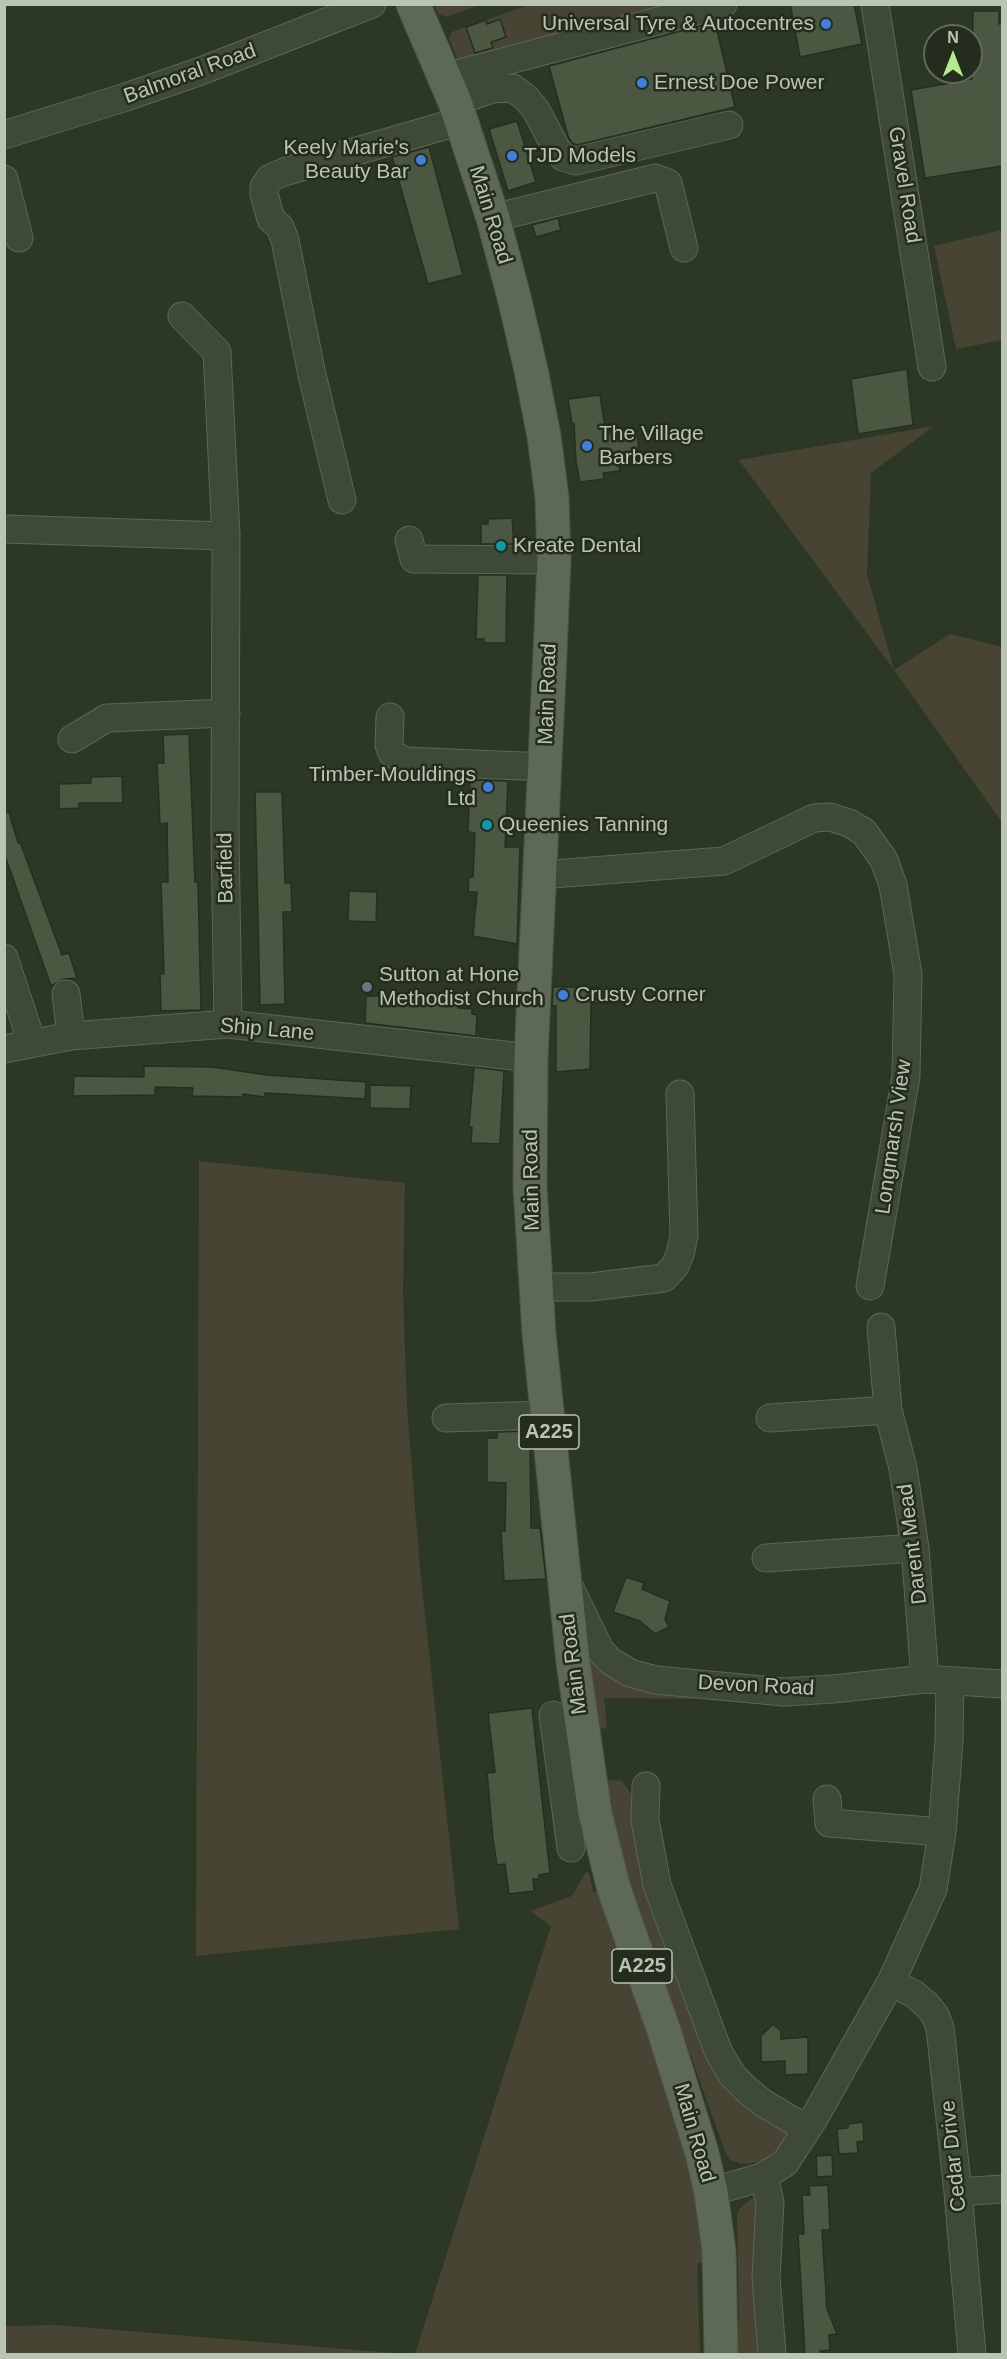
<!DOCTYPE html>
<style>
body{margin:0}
#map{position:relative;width:1007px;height:2359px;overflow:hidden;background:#2d3824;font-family:Arial,sans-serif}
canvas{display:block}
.frame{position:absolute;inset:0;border:6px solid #bac4b3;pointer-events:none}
.north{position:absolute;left:923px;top:24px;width:60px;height:60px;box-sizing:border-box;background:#242d1d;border:2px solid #606959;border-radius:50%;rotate:0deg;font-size:16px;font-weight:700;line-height:24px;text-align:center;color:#bac4b3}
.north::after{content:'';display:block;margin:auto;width:21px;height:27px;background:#b3ec90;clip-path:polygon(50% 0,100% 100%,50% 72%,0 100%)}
</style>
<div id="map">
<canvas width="1007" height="2359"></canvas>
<div class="frame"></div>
<div class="north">N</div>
</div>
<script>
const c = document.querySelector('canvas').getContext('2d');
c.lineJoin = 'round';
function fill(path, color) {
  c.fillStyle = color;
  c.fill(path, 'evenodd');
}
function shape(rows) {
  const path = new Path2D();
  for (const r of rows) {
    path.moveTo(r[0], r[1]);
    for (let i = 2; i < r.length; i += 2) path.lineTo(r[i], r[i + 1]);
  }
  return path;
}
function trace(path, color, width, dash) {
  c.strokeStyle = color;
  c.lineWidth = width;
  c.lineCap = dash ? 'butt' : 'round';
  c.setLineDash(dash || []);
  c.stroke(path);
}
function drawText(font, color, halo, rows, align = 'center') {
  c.font = font + ' Arial,sans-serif';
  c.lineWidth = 5;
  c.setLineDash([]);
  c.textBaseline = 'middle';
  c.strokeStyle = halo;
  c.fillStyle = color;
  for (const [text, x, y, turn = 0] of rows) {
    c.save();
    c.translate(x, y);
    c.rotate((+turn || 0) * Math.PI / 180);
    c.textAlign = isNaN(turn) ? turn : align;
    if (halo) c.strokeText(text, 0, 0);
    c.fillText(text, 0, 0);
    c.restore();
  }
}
fill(shape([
 [434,5,479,5,447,17,439,14],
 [523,5,674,5,459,63,449,38,452,32,523,7],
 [500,20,491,42,493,48,476,54,467,27,486,21,487,24],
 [1002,230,1002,340,956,349,934,246],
 [934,426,871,473,867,574,894,670,950,634,1002,647,1002,822,894,670,739,460],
 [199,1161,405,1183,403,1293,407,1408,420,1569,459,1929,196,1956],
 [581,1627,592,1655,718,1699,604,1698,607,1728,595,1729],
 [608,1780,622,1781,634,1798,711,2047,789,2133,776,2152,761,2162,742,2164,730,2160,726,2154,631,1889,619,1848,607,1789],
 [586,1872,589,1873,593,1892,598,1891,639,1986,688,2154,705,2263,697,2263,700,2354,415,2354,551,1926,530,1911,572,1896],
 [757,2195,761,2346,756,2354,736,2354,739,2315,737,2213,743,2205],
 [56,2325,405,2354,5,2354,5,2326]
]), '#484433');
const building = shape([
 [790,4,854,4,862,44,800,57,790,4],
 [973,11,999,11,999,24,1002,24,1002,166,925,178,911,90,972,79,973,11],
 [500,19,506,37,491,42,493,48,475,53,466,27,486,20,487,24,500,19],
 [715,22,735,107,577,145,572,143,568,136,549,66,715,22],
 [517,121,536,182,508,191,489,129,517,121],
 [429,147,463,275,428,284,392,157,429,147],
 [558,218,561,230,536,237,532,225,558,218],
 [907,369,913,425,858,434,851,379,907,369],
 [600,395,606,434,637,430,639,454,618,457,620,471,603,473,604,479,580,482,576,463,574,424,572,424,568,399,600,395],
 [512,518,514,544,481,544,481,524,488,524,488,519,512,518],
 [478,575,507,575,506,643,484,643,484,639,476,639,478,575],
 [189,734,195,882,198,882,201,1010,161,1011,160,974,164,974,161,882,168,882,167,823,160,824,157,763,164,763,163,735,189,734],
 [122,776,123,803,79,803,79,808,59,809,59,784,91,783,91,777,122,776],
 [470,780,508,781,505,847,520,847,517,944,473,936,477,892,468,892,469,877,473,877,475,833,468,832,470,780],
 [255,792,282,792,285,883,291,883,292,912,283,912,285,1004,260,1005,255,792],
 [9,812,18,843,20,842,62,955,69,953,77,978,64,979,51,986,4,853,4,813,9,812],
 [349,891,377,892,376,922,348,921,349,891],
 [553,987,610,987,610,1003,591,1003,590,1069,556,1072,556,1006,552,1006,553,987],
 [378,993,400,994,399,1003,433,1005,433,999,458,1001,458,1008,472,1009,472,1014,477,1015,476,1036,365,1023,366,996,378,996,378,993],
 [144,1066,212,1067,267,1075,366,1082,365,1099,265,1093,264,1097,243,1094,243,1097,192,1096,193,1088,155,1087,155,1095,73,1096,74,1076,144,1077,144,1066],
 [474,1067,504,1071,500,1144,471,1143,472,1127,469,1127,474,1067],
 [370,1085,411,1086,410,1109,370,1108,370,1085],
 [530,1431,531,1528,540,1528,546,1579,504,1581,501,1531,505,1531,506,1483,487,1482,487,1438,497,1438,497,1432,530,1431],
 [626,1577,644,1583,642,1589,670,1601,665,1619,669,1627,655,1634,640,1621,613,1612,626,1577],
 [532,1708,550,1873,539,1875,539,1879,533,1879,534,1891,509,1894,505,1864,497,1865,493,1839,487,1773,495,1772,488,1713,532,1708],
 [773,2024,781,2031,781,2039,808,2037,808,2074,785,2075,785,2061,761,2062,761,2036,773,2024],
 [863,2122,864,2141,857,2142,858,2153,839,2154,837,2129,848,2128,848,2124,863,2122],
 [832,2155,833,2176,817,2177,816,2156,832,2155],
 [828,2185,830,2230,822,2230,827,2309,837,2334,829,2335,830,2350,820,2351,821,2355,805,2355,798,2234,804,2234,802,2195,810,2195,809,2186,828,2185]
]);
fill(building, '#4b5741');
trace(building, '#262f1f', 1.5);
const minor = shape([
 [875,4,932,367],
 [445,77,723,4],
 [455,102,492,89,513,88,526,98,536,110,556,148,563,157,576,161,729,125],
 [4,135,126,97,201,71,372,4],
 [4,179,19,238],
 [493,218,655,178,668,183,684,248],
 [182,316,217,352,226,536,225,833,228,1024],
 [342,500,312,375,285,240,280,227,271,219,264,194,264,187,270,178,284,172,461,121],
 [4,529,226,536],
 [409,540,414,559,554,560],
 [390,717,389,745,392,753,404,761,546,767],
 [72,739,107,718,226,713],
 [539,875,724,861,814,818,830,817,849,823,864,832,884,860,893,885,908,974,906,1076,870,1286],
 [4,958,32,1043],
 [66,994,71,1036],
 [4,1049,71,1036,228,1024,531,1058],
 [535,1287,591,1287,664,1278,675,1266,680,1254,684,1236,680,1094],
 [881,1327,888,1410,903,1468,915,1548,925,1679],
 [446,1418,547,1415],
 [770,1418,888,1410],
 [766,1558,915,1548],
 [570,1588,600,1650,610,1661,630,1673,656,1680,784,1692,833,1689,925,1679,1002,1684],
 [553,1715,567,1818,595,1813],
 [646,1786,645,1820,657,1885,718,2051,732,2075,747,2090,763,2103,807,2129],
 [827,1799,829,1823,942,1832],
 [567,1818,571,1848],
 [891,1982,914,1994,927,2005,935,2015,940,2028,958,2192,972,2354],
 [762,2177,766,2184,770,2203,766,2277,772,2354],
 [711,2192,762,2177,785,2163,813,2120,891,1982,933,1889,942,1832,949,1741,950,1681],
 [958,2192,1002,2189]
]);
const major = shape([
 [413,4,455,102,493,218,514,297,531,370,544,436,552,498,554,560,550,653,531,1058,530,1186,539,1334,573,1662,595,1813,614,1889,664,2031,702,2153,711,2192,719,2251,721,2354]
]);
trace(minor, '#5d6656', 29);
trace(major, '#4b5444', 35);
trace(minor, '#3f4938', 27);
trace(major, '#5e6856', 33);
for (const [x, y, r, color] of [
 [826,24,6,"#3f7fe0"],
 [642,83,6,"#3f7fe0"],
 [512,156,6,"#3f7fe0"],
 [421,160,6,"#3f7fe0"],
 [587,446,6,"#3f7fe0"],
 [501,546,6,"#0f9aa8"],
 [488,787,6,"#3f7fe0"],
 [487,825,6,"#0f9aa8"],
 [367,987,6,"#6b7280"],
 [563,995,6,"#3f7fe0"]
]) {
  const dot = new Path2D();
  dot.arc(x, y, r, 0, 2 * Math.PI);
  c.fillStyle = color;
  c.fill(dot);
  trace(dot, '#242d1d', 2);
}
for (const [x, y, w] of [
 [549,1432,60],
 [642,1966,60]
]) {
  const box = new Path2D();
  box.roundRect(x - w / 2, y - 17, w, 34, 4.5);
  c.fillStyle = '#242d1d';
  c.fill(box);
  trace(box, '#bac4b3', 1.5);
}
drawText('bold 20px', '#bac4b3', null, [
 ["A225",549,1432],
 ["A225",642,1966]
]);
drawText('21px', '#bac4b3', '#242d1d', [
 ["Universal Tyre & Autocentres",814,24,"right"],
 ["Ernest Doe Power",654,83],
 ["Keely Marie's",409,148,"right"],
 ["Beauty Bar",409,172,"right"],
 ["TJD Models",524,156],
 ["The Village",599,434],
 ["Barbers",599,458],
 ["Kreate Dental",513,546],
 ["Timber-Mouldings",476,775,"right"],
 ["Ltd",476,799,"right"],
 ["Queenies Tanning",499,825],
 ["Sutton at Hone",379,975],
 ["Methodist Church",379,999],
 ["Crusty Corner",575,995]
], 'left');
drawText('21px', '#bac4b3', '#242d1d', [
 ["Balmoral Road",190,74,-20],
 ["Gravel Road",904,185,81],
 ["Main Road",490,215,73],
 ["Main Road",548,694,-88],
 ["Barfield",226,868,-91],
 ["Ship Lane",267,1030,5],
 ["Longmarsh View",894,1137,-82],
 ["Main Road",532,1180,-91],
 ["Darent Mead",913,1544,-97],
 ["Main Road",574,1664,-97],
 ["Devon Road",756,1686,3],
 ["Main Road",694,2133,74],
 ["Cedar Drive",954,2156,-96]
]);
</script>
